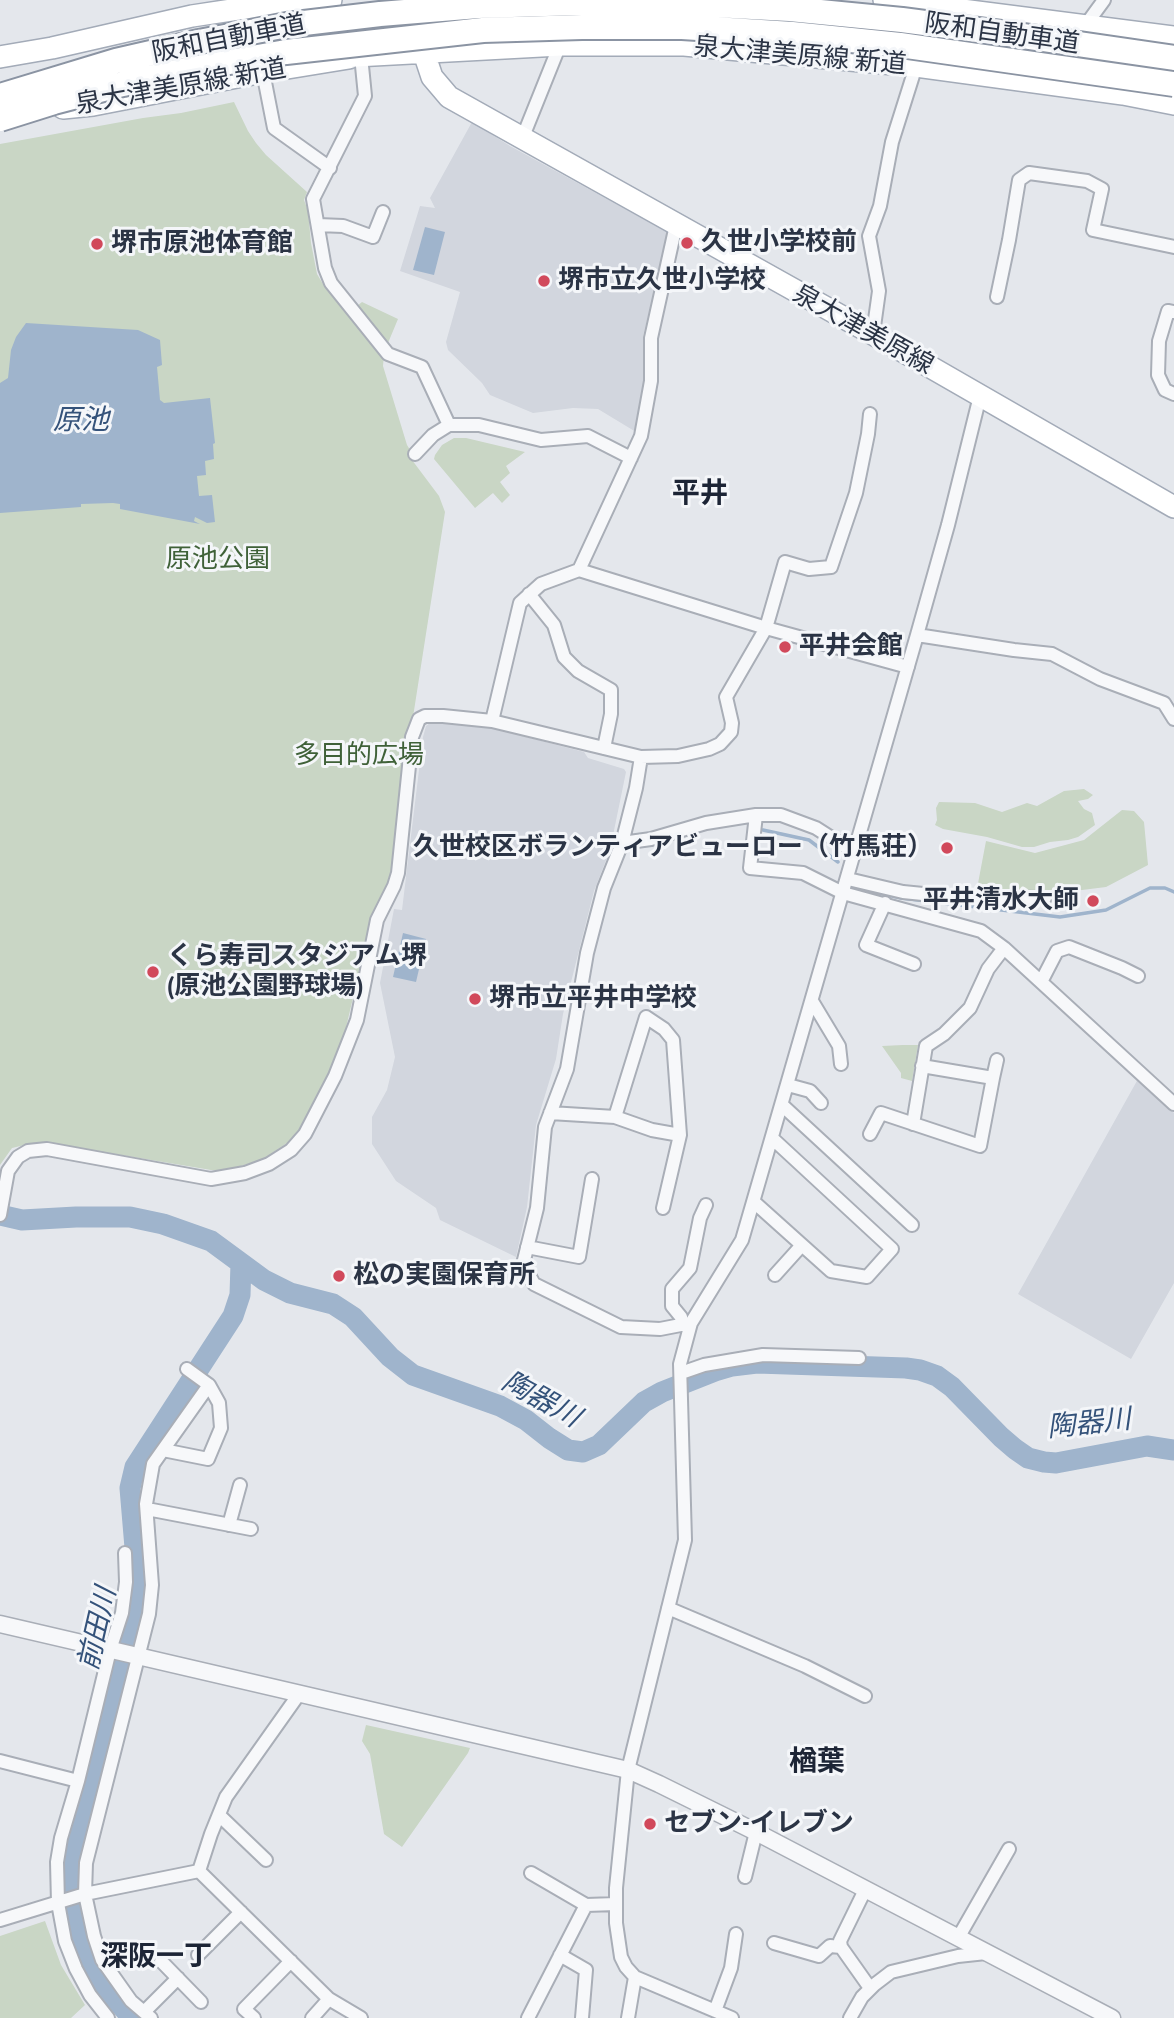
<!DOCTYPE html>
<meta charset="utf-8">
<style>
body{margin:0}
canvas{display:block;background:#e4e7ec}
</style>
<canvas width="1174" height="2018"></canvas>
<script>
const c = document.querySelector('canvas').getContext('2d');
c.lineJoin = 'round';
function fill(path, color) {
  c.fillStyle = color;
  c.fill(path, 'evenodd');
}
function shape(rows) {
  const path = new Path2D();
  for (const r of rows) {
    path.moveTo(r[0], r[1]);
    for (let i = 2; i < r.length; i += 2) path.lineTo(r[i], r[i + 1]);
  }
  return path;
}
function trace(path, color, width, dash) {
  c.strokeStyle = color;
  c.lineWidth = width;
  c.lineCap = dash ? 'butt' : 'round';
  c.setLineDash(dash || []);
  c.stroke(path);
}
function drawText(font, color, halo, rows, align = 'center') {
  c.font = font + ' "PT Sans Narrow","Noto Sans JP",sans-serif';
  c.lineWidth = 6;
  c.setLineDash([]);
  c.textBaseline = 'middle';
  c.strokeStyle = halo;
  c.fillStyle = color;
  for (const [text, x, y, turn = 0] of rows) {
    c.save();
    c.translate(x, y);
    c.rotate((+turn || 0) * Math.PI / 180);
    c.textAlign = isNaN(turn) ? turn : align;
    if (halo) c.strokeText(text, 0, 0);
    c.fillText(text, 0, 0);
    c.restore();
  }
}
fill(shape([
 [472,122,510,146,669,233,643,336,645,379,636,432,598,409,573,408,533,413,490,395,482,383,448,350,446,342,460,292,400,271,420,206,435,208,430,198],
 [433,721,476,724,584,752,588,758,624,769,626,772,610,850,594,891,563,1014,556,1059,536,1125,527,1207,516,1257,440,1220,436,1208,396,1181,372,1144,372,1117,387,1090,395,1057,380,983,394,909,402,910,423,737,426,726],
 [1138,1079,1174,1113,1174,1283,1131,1359,1018,1294]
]), '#d2d6de');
fill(shape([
 [234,102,248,131,256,143,266,155,307,192,304,200,308,211,311,243,317,274,326,289,384,355,383,366,407,445,412,453,409,456,439,496,445,512,413,717,409,729,394,866,390,882,373,913,340,1053,305,1123,293,1139,263,1159,228,1170,211,1170,44,1142,33,1143,12,1148,0,1165,0,144,143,118,181,113],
 [362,302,398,319,388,343,357,306],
 [454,438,466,438,525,452,506,466,510,473,500,482,510,495,502,503,493,493,475,508,434,459,435,455,442,445],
 [1084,789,1093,795,1088,799,1078,801,1084,809,1092,813,1095,825,1078,837,1068,840,1050,842,1034,847,1022,847,987,837,943,829,935,825,937,820,936,808,939,802,975,803,1002,812,1027,803,1037,806,1064,791],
 [1122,810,1134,811,1144,822,1148,865,1106,887,1042,895,976,894,986,841,1035,853,1084,840],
 [903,1045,918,1045,912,1081,901,1078,901,1073,882,1046],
 [366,1725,470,1748,468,1753,402,1847,384,1834,370,1754,362,1741],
 [45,1921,61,1965,85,2005,71,2018,0,2018,0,1936]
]), '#c9d6c5');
fill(shape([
 [425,227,445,232,434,275,413,270],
 [26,323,138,330,160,340,162,365,157,367,160,400,164,403,210,398,215,443,213,444,214,459,205,461,206,475,197,476,199,496,212,495,215,522,207,523,195,517,194,521,200,524,120,509,120,504,113,503,81,504,81,507,0,513,0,383,8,378,11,350,16,337],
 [403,933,426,939,416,982,393,977]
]), '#9fb4cc');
trace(shape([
 [763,830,809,840,838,862],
 [857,888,901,898,1060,917,1106,910,1150,888,1165,888,1174,892]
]), '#9fb4cc', 3.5);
trace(shape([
 [0,1215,22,1220,76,1217,130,1217,163,1224,211,1241,264,1280,290,1293,333,1304,353,1317,390,1357,413,1375,500,1406,526,1420,549,1438,568,1450,583,1452,599,1445,644,1402,662,1392,715,1371,732,1366,757,1363,906,1368,920,1370,937,1376,952,1387,1001,1437,1015,1449,1028,1458,1044,1462,1056,1463,1147,1446,1174,1450],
 [132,2018,100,1981,84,1947,76,1921,72,1886,75,1852,122,1664,138,1583,130,1488,135,1467,233,1316,240,1295,241,1263]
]), '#9fb4cc', 21);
const minor = shape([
 [1085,26,1104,0],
 [361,56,365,96,313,199,325,268,331,283,388,354,422,367,449,425],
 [263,72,274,128,330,168],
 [522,139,561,42],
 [318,225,343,226,373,237,383,212],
 [676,225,651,338,651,381,641,436,579,570,766,628,908,667],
 [997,297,1009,240,1019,180,1029,173,1087,181,1102,189,1093,230,1174,247],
 [1174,312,1168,311,1159,341,1158,375,1165,390,1174,394],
 [873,334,879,291,869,236,880,206,892,142,916,66],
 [415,454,433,435,449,425,479,425,541,440,588,436,631,458],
 [529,594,554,625,564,657,578,671,611,690,611,714,604,748],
 [917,635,1014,650,1052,654,1100,679,1164,703,1174,719],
 [492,721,520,603,541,584,579,570],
 [641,757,636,788,622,843,604,888,587,953,567,1069,545,1127,537,1208,523,1264,534,1284,621,1327,660,1329,691,1323],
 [756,815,750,868,803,873,843,893,981,931,1004,948,1174,1104],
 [622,843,651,839,706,823,756,815,781,815,816,828,855,853],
 [848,879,903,892,953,897,1045,898],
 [885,903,866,945,914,964],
 [1041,982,1057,951,1069,947,1122,968,1138,976],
 [812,1001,839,1046,841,1064],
 [993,1078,997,1060],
 [788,1085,810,1091,821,1103],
 [782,1105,912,1225],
 [550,1113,615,1117,652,1130,680,1135],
 [615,1117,646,1017,664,1029,673,1040,680,1135,663,1208],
 [913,1124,926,1046,944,1034,970,1008,988,969,1004,948],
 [870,1134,881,1113,980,1146,993,1078,922,1066],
 [754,1202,831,1271,867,1277,892,1249,773,1139],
 [0,1215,8,1171,18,1157,28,1151,47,1149,211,1179,245,1173,269,1164,291,1150,305,1134,335,1076,357,1020,377,920,394,886,398,873,412,737,419,719,425,716,443,716,492,721,641,757,678,756,709,749,720,744,731,732,732,723,726,697,766,628,785,562,809,569,831,567,856,493,868,434,870,414],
 [527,1247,579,1257,592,1179],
 [775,1275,802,1245],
 [682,1325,681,1317,672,1306,672,1289,690,1268,700,1218,706,1205],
 [681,1373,704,1365,763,1355,859,1358],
 [163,1450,208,1459,221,1428,219,1403,209,1385,187,1369],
 [147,1509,251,1529],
 [229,1525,240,1485],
 [668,1608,805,1666,865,1696],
 [299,1694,226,1797,211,1834,199,1871,329,1999,361,2018],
 [0,1761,78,1781],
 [219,1815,266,1860],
 [531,1873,586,1905],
 [745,1877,756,1832],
 [865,1890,840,1941,841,1947,870,1988],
 [0,1920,85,1894,199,1871],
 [958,1938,1009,1849],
 [774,1943,819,1956,830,1946,841,1947],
 [198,1955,241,1912],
 [560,1955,586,1970,582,2018],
 [161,1961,201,2002],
 [715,2011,731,1968,736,1934],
 [144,2012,178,1978],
 [108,2018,90,1995,76,1969,65,1941,58,1903,57,1862,61,1838,78,1781,110,1650,122,1613,126,1582,125,1553],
 [151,2018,131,2001,102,1960,94,1936,85,1894,86,1863,149,1614,152,1585,146,1504,153,1464,209,1385],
 [254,2018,244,2009,291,1961],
 [312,2018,329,1999],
 [528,2018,586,1905,616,1904],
 [628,2018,635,1977],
 [732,2018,635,1977,626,1967,621,1957,616,1923,616,1888,628,1770,685,1540,680,1364,691,1323,742,1240,917,635,948,525,980,396],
 [850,2018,862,1997,874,1985,891,1972,958,1956,986,1953]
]);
const tertiary = shape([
 [0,1624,628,1770,659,1784,756,1832,1112,2018]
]);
const primary = shape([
 [249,0,261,47],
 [414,0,424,53,432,77,449,97,873,334,1174,507],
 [884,0,1174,37],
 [0,57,52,48,192,16,251,7,331,0],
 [337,57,560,45,684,45,916,66,1123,94,1174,104],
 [63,108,93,105,263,72,349,58]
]);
trace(minor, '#a9aeb7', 16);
trace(tertiary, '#a9aeb7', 19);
trace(primary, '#a3abb8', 24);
trace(minor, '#f7f8fa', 12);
trace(tertiary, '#f7f8fa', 16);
trace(primary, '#fff', 21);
const motorwayBridge = shape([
 [0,96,116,61,199,42,287,25,380,14,478,6,579,3,677,3,790,9,902,20,1016,35,1174,58],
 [0,119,54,102,123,84,190,69,286,52,483,30,582,27,682,27,792,34,900,45,1174,84]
]);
trace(motorwayBridge, '#8b94a3', 28, []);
trace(motorwayBridge, '#fff', 24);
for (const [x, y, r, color] of [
 [687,243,7,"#d1495b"],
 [97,244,7,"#d1495b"],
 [544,281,7,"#d1495b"],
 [785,647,7,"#d1495b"],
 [947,848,7,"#d1495b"],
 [1093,901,7,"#d1495b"],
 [153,972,7,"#d1495b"],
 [475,999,7,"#d1495b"],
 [339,1276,7,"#d1495b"],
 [650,1824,7,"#d1495b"]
]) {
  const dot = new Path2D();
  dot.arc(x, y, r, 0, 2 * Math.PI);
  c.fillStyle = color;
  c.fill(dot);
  trace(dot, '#f4f6f9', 2.5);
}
drawText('26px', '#2b3445', '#f4f6f9', [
 ["阪和自動車道",1002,34,8],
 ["阪和自動車道",229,39,-11],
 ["泉大津美原線 新道",800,56,5],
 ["泉大津美原線 新道",181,87,-10],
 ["泉大津美原線",863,330,29]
]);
drawText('bold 26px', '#2b3445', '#f4f6f9', [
 ["久世小学校前",701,243],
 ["堺市原池体育館",111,244],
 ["堺市立久世小学校",558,281],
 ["平井会館",799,647],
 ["久世校区ボランティアビューロー（竹馬荘）",933,848,"right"],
 ["平井清水大師",1079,901,"right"],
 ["くら寿司スタジアム堺",167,957],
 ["(原池公園野球場)",167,987],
 ["堺市立平井中学校",489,999],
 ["松の実園保育所",353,1276],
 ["セブン-イレブン",664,1824]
], 'left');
drawText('26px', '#3f6138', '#f4f6f9', [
 ["原池公園",218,560],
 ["多目的広場",359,756]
]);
drawText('italic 28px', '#34527a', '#f4f6f9', [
 ["原池",81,421],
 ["陶器川",541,1400,29],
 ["陶器川",1089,1424,-6],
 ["前田川",98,1629,-77]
]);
drawText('bold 28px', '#1d2536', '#f4f6f9', [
 ["平井",700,494],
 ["楢葉",817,1762],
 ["深阪一丁",156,1957]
]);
</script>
